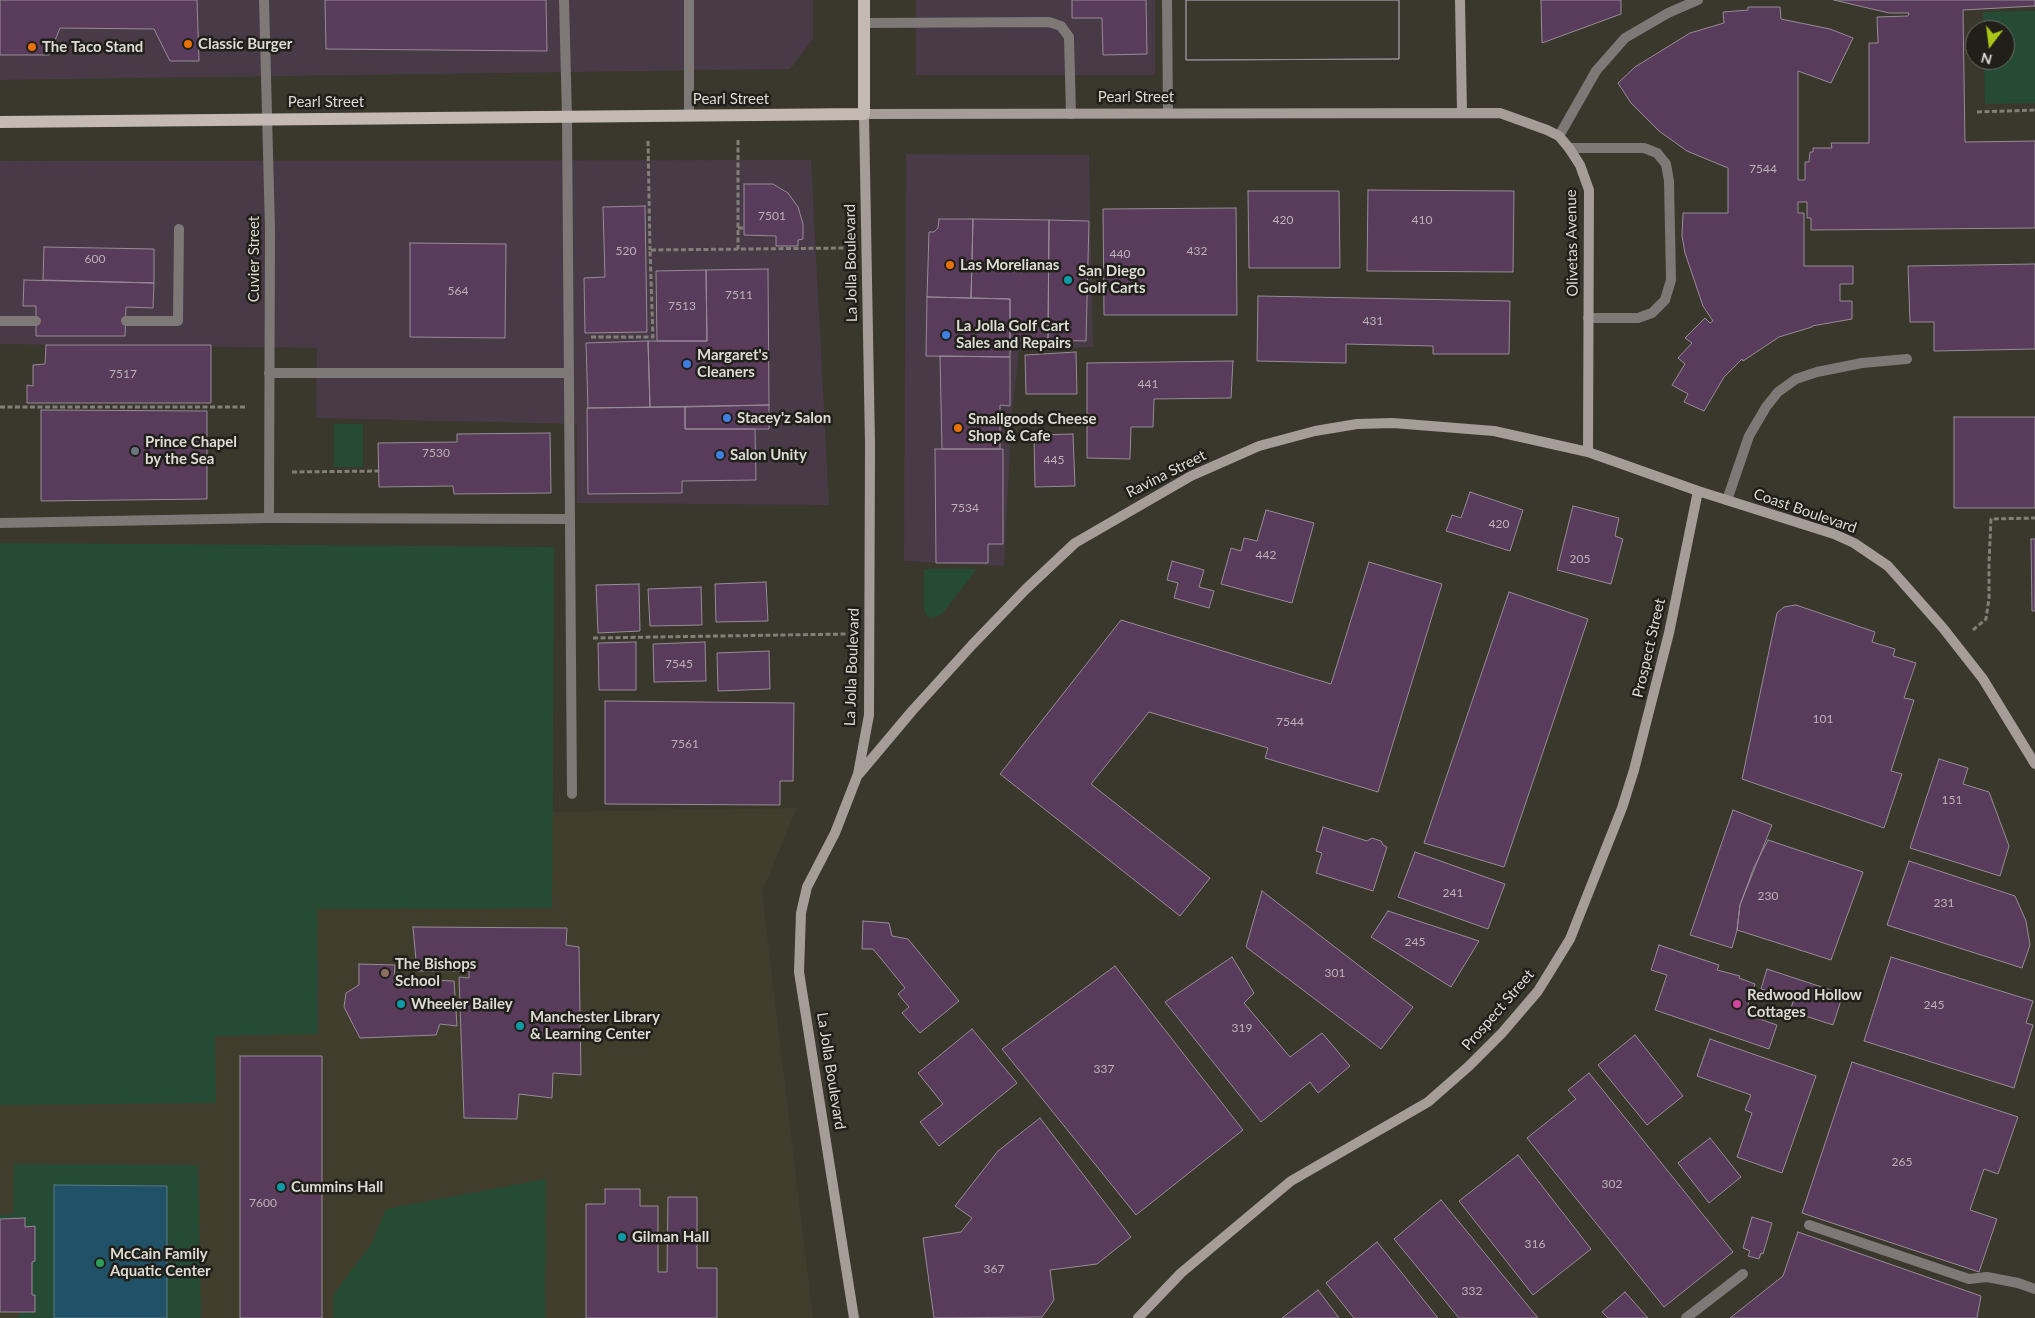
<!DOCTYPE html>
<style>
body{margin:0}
#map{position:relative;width:2035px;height:1318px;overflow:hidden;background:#3a372d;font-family:Lato,sans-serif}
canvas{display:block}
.north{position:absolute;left:1965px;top:20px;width:50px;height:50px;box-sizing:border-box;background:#201f1a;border:1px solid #6b6a64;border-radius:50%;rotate:195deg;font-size:14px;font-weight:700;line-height:20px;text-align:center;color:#dcdbd4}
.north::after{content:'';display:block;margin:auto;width:18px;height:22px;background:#abc716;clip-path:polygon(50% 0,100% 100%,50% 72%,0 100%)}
</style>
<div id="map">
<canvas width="2035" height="1318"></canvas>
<div class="north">N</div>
</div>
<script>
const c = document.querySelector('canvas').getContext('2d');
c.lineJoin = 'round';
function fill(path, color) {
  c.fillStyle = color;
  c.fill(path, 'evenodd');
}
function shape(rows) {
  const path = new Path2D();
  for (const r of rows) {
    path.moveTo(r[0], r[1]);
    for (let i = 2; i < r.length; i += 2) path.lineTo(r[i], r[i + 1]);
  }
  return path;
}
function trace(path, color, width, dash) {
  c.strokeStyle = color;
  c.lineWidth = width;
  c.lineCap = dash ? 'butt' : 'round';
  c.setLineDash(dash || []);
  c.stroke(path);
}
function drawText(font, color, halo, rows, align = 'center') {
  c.font = font + ' Lato,sans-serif';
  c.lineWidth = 5;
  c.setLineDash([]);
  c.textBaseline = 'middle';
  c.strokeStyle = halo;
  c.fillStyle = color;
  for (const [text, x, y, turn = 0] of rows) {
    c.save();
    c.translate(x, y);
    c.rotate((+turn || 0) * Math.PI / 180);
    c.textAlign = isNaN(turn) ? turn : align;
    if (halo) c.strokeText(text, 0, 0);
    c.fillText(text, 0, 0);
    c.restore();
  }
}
fill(shape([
 [0,0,813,0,813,39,790,69,0,80],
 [916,0,1155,0,1155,75,916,75],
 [906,154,1089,155,1093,347,1019,351,1012,413,1004,566,904,561],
 [811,160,829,505,577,503,577,424,316,418,317,348,0,344,0,161]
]), '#483a47');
fill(shape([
 [0,543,554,547,553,812,797,808,762,892,813,1318,0,1318]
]), '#403d2c');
fill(shape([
 [2035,11,2035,103,1985,104,1984,60,2005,60,2005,30,1983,30,1983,12],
 [334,424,363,424,363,467,334,467],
 [0,543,554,547,552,908,317,909,318,1034,215,1036,216,1103,0,1105],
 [924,569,977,569,942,614,931,618,926,615,924,609],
 [14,1164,198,1165,201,1318,19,1318,20,1311,0,1310,0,1215,13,1214],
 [546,1179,545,1318,333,1318,334,1294,372,1243,386,1209]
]), '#264b35');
const water = shape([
 [54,1185,167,1186,167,1318,54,1318,54,1185]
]);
fill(water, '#215166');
trace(water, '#597a87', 1);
const building = shape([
 [0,0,197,0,199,61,170,61,154,29,60,28,49,55,0,55,0,0],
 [325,0,546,0,547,51,326,49,325,0],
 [1072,0,1146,0,1147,54,1103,55,1102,18,1072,18,1072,0],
 [1186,0,1399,0,1399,59,1186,60,1186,0],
 [1186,0,1399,0,1399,59,1186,60,1186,0],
 [1541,0,1621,0,1621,14,1542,43,1541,0],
 [1834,0,2035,0,2035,6,1963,10,1965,142,2035,141,2035,228,1811,230,1811,218,1807,218,1807,202,1798,202,1798,213,1804,213,1804,266,1853,266,1853,284,1840,284,1840,301,1852,301,1852,319,1812,326,1812,327,1779,337,1743,361,1742,359,1724,377,1704,411,1684,402,1688,394,1672,385,1685,364,1678,358,1692,343,1685,338,1705,318,1710,323,1713,321,1703,306,1685,253,1682,236,1683,213,1728,213,1728,168,1687,151,1659,131,1631,103,1618,83,1635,67,1690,33,1724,23,1723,12,1748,10,1748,7,1780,7,1781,19,1830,29,1853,38,1831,83,1798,71,1798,180,1805,180,1805,162,1809,162,1810,152,1813,152,1813,148,1832,148,1831,143,1869,143,1869,43,1878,43,1877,17,1908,16,1909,13,1889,13,1834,0],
 [744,184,773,184,788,193,798,207,803,224,803,239,798,240,798,246,776,246,776,236,744,235,744,184],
 [1368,190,1514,191,1513,272,1367,271,1368,190],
 [1248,191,1339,191,1340,268,1249,268,1248,191],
 [645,206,647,332,585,333,584,278,605,277,603,207,645,206],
 [1236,208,1237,315,1104,315,1103,209,1236,208],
 [939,219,973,219,971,298,927,297,929,232,934,232,938,228,939,219],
 [973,219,1049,220,1048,340,1010,340,1010,299,971,298,973,219],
 [1049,220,1089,221,1086,341,1048,340,1049,220],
 [410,243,506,244,505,338,410,337,410,243],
 [44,247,154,249,154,283,43,280,44,247],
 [2035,264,2035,349,1934,351,1934,322,1910,322,1908,266,2035,264],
 [768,269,769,405,650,407,648,341,707,341,706,270,768,269],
 [706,270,707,341,657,341,656,271,706,270],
 [24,280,154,283,153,308,126,307,125,336,36,336,36,306,23,306,24,280],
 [1258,296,1510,301,1509,354,1433,354,1433,346,1346,344,1346,363,1257,361,1258,296],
 [927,297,1010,299,1010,357,926,356,927,297],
 [648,341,650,407,588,408,586,343,648,341],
 [46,345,211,345,211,403,27,403,27,385,33,386,33,365,45,364,46,345],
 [1076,352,1077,394,1026,394,1025,355,1076,352],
 [940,356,1010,357,1010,406,1000,405,1000,449,942,449,940,356],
 [1233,361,1231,398,1154,399,1153,427,1131,427,1130,459,1087,458,1087,363,1233,361],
 [769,405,769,429,685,429,685,407,769,405],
 [685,407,685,429,755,429,756,480,682,481,682,493,588,494,587,408,685,407],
 [41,410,207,411,207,499,41,501,41,410],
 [1954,417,2035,417,2035,508,1954,508,1954,417],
 [550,433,551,493,454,494,453,486,379,487,378,443,457,442,457,434,550,433],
 [1073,434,1075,486,1035,487,1034,435,1073,434],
 [935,449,1003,449,1003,544,988,544,988,563,936,563,935,449],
 [1470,492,1523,510,1510,551,1446,531,1452,515,1461,518,1470,492],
 [1573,506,1619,518,1615,536,1623,539,1611,584,1557,570,1573,506],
 [1266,510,1314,523,1292,603,1221,584,1231,548,1241,551,1244,538,1257,541,1266,510],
 [2031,539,2035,539,2035,611,2032,611,2031,539],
 [1172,561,1204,570,1199,587,1214,591,1209,608,1174,598,1178,583,1167,580,1172,561],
 [1369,562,1442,584,1378,792,1265,758,1268,748,1149,712,1091,784,1210,878,1180,916,1000,774,1121,620,1331,684,1369,562],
 [766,582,768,621,716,622,715,584,766,582],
 [639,584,640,631,598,633,596,585,639,584],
 [701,587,702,625,650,626,648,589,701,587],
 [1509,592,1588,619,1504,867,1424,843,1509,592],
 [1796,605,1875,632,1872,642,1895,649,1893,656,1916,663,1904,698,1914,700,1891,771,1902,774,1884,828,1742,779,1777,613,1784,607,1796,605],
 [636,642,636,690,599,690,598,643,636,642],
 [705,642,706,681,654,682,653,644,705,642],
 [769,651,770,689,718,691,717,653,769,651],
 [605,701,794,703,793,781,780,781,780,805,605,804,605,701],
 [1939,759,1968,768,1963,784,1989,792,2009,846,2000,876,1910,848,1939,759],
 [1733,810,1772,825,1740,905,1737,930,1732,948,1690,935,1733,810],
 [1323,827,1367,841,1372,838,1381,841,1383,845,1387,847,1373,891,1316,873,1322,853,1316,851,1323,827],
 [1768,840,1863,872,1831,960,1737,930,1740,905,1754,867,1768,840],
 [1415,852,1505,884,1488,929,1398,897,1415,852],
 [1909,861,2015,896,2026,921,2030,945,2022,968,1887,925,1909,861],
 [1262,891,1413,1007,1381,1049,1246,947,1262,891],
 [1388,911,1479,941,1451,987,1371,937,1388,911],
 [863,921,889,923,892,936,908,939,959,1001,920,1033,902,1013,909,1007,898,994,905,988,873,949,862,949,863,921],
 [413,927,567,928,566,945,579,947,581,1075,553,1073,552,1098,519,1094,517,1119,464,1118,459,977,469,978,469,971,417,971,413,927],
 [1659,945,1719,965,1717,970,1740,976,1739,978,1755,984,1745,1014,1777,1025,1769,1049,1655,1010,1667,975,1651,970,1659,945],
 [1232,957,1254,993,1244,1003,1290,1057,1322,1033,1350,1066,1318,1093,1310,1082,1261,1122,1165,1002,1232,957],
 [1891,957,2033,1001,2026,1023,2033,1025,2014,1088,1864,1041,1891,957],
 [359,964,395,965,394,978,397,981,406,979,454,981,457,1026,440,1024,436,1035,360,1038,344,1007,346,993,359,985,359,964],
 [1115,966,1243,1130,1136,1215,1002,1049,1115,966],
 [1767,969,1843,994,1833,1025,1790,1011,1794,999,1761,989,1767,969],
 [972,1029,1017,1083,939,1146,920,1122,943,1104,918,1073,972,1029],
 [1635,1035,1683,1096,1647,1125,1598,1065,1635,1035],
 [1710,1039,1816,1076,1782,1173,1737,1157,1752,1113,1745,1110,1751,1095,1697,1076,1710,1039],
 [240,1056,322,1056,322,1318,240,1318,240,1056],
 [1852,1062,2018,1117,1998,1174,1984,1169,1970,1210,1997,1219,1979,1272,1802,1213,1852,1062],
 [1589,1073,1733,1252,1664,1307,1527,1138,1576,1099,1568,1090,1589,1073],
 [1040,1118,1131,1237,1097,1264,1050,1270,1054,1300,1042,1317,934,1318,923,1238,961,1232,972,1218,955,1206,998,1151,1040,1118],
 [1710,1138,1741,1177,1709,1203,1678,1163,1710,1138],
 [1518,1155,1591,1249,1533,1295,1459,1201,1518,1155],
 [605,1189,640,1189,640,1206,658,1206,658,1272,667,1272,668,1197,697,1197,697,1268,717,1268,717,1318,586,1318,586,1204,605,1204,605,1189],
 [1441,1200,1538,1318,1459,1318,1394,1239,1441,1200],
 [1752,1217,1772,1223,1763,1254,1761,1253,1759,1259,1748,1256,1750,1251,1743,1248,1752,1217],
 [25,1218,25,1227,35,1226,35,1261,32,1262,32,1295,35,1295,35,1312,0,1312,0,1219,25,1218],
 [1798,1232,1981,1296,1977,1318,1730,1318,1783,1276,1798,1232],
 [1377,1242,1438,1318,1354,1318,1326,1283,1377,1242],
 [1318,1290,1339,1318,1282,1318,1318,1290],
 [1625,1292,1648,1318,1608,1318,1602,1312,1625,1292]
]);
fill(building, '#593c5b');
trace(building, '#968c96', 1);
trace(shape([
 [1977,112,2035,110],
 [738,140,738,249],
 [648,141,650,250],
 [738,228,744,228],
 [591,337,653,337,650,250,844,248],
 [0,407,246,407],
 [292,472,378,471],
 [1973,630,1986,619,1989,598,1989,563,1991,519,2035,518],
 [593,638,847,634]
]), '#817f77', 3, [5, 2.5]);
trace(shape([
 [564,0,567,117,572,794],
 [689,0,689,116],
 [1167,0,1168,113],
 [865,23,1049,22,1061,26,1069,37,1071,114],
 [1559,136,1596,71,1625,38,1668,13,1698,0],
 [1569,148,1644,148,1657,153,1666,164,1669,181,1671,280,1665,300,1652,313,1638,318,1588,318],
 [0,321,36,321],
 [126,321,178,321,179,229],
 [269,373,569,373],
 [1727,500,1749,436,1766,407,1778,392,1796,379,1817,372,1862,363,1907,359],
 [0,523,269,518,570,519],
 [1809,1225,1969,1279,1987,1277,2018,1283,2035,1289],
 [1686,1318,1743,1274]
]), '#7e7876', 10);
trace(shape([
 [264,0,270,229,269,518]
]), '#7e7876', 10);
trace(shape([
 [1460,0,1462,113],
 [859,774,912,711,972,645,1026,589,1075,543,1191,476,1259,446,1315,431,1357,424,1393,423,1494,431,1588,452,1698,491,1834,534,1854,543,1888,566,1943,628,1983,679,2035,764],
 [854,1318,799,972,801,913,807,887,835,833,858,774,869,715,870,444,864,114,1500,113,1547,130,1559,136,1569,148,1580,165,1589,190,1588,452],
 [1138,1318,1181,1273,1291,1181,1428,1102,1469,1066,1502,1033,1538,991,1570,939,1622,808,1634,770,1669,633,1698,491]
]), '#a69d98', 10);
trace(shape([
 [0,122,864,114,864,0]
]), '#c4b9b3', 12);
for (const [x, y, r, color] of [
 [188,44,5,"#e8710a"],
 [32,47,5,"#e8710a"],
 [950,265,5,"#e8710a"],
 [1068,280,5,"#0f9aa8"],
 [946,335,5,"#3f7fe0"],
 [687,364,5,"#3f7fe0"],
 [727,418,5,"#3f7fe0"],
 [958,428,5,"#e8710a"],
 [135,451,5,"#6b7280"],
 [720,455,5,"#3f7fe0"],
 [385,973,5,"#8d6e63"],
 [401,1004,5,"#0f9aa8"],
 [1737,1004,5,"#d1479c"],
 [520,1026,5,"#0f9aa8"],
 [281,1187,5,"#0f9aa8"],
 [622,1237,5,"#0f9aa8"],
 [100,1263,5,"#2e9e5b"]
]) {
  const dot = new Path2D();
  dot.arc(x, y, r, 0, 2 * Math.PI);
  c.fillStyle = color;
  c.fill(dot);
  trace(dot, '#201f1a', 2);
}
drawText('12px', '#bbb3b6', null, [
 ["7544",1763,169],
 ["7501",772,216],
 ["420",1283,220],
 ["410",1422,220],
 ["520",626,251],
 ["432",1197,251],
 ["440",1120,254],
 ["600",95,259],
 ["564",458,291],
 ["7511",739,295],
 ["7513",682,306],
 ["431",1373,321],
 ["7517",123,374],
 ["441",1148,384],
 ["7530",436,453],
 ["445",1054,460],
 ["7534",965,508],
 ["420",1499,524],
 ["442",1266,555],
 ["205",1580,559],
 ["7545",679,664],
 ["101",1823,719],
 ["7544",1290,722],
 ["7561",685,744],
 ["151",1952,800],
 ["241",1453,893],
 ["230",1768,896],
 ["231",1944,903],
 ["245",1415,942],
 ["301",1335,973],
 ["245",1934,1005],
 ["319",1242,1028],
 ["337",1104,1069],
 ["265",1902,1162],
 ["302",1612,1184],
 ["7600",263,1203],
 ["316",1535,1244],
 ["367",994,1269],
 ["332",1472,1291]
]);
drawText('bold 15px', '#dcdbd4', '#201f1a', [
 ["Classic Burger",198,44],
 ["The Taco Stand",42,47],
 ["Las Morelianas",960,265],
 ["San Diego",1078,271],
 ["Golf Carts",1078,288],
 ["La Jolla Golf Cart",956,326],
 ["Sales and Repairs",956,343],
 ["Margaret's",697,355],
 ["Cleaners",697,372],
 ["Stacey'z Salon",737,418],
 ["Smallgoods Cheese",968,419],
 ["Shop & Cafe",968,436],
 ["Prince Chapel",145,442],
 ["by the Sea",145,459],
 ["Salon Unity",730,455],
 ["The Bishops",395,964],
 ["School",395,981],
 ["Redwood Hollow",1747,995],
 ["Cottages",1747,1012],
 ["Wheeler Bailey",411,1004],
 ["Manchester Library",530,1017],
 ["& Learning Center",530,1034],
 ["Cummins Hall",291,1187],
 ["Gilman Hall",632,1237],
 ["McCain Family",110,1254],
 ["Aquatic Center",110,1271]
], 'left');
drawText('15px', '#dcdbd4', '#201f1a', [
 ["Pearl Street",1136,97],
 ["Pearl Street",731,99],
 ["Pearl Street",326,102],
 ["Olivetas Avenue",1572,243,-91],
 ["Cuvier Street",254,259,-90],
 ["La Jolla Boulevard",851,263,-91],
 ["Ravina Street",1166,474,-27],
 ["Coast Boulevard",1805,511,19],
 ["Prospect Street",1649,648,-77],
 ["La Jolla Boulevard",852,667,-88],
 ["Prospect Street",1498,1010,-49],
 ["La Jolla Boulevard",831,1071,81]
]);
</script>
